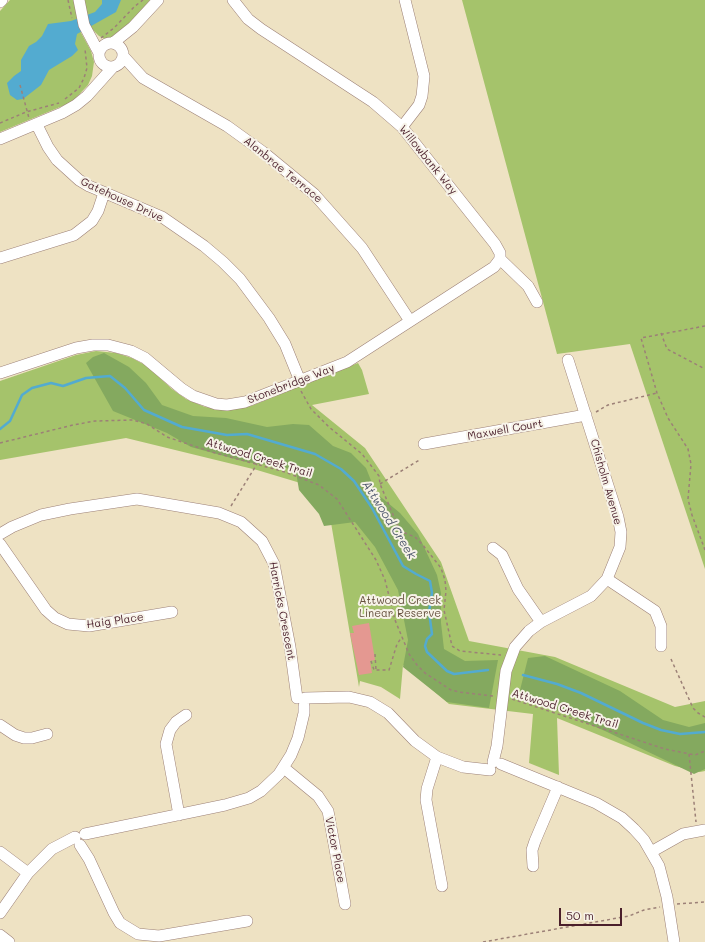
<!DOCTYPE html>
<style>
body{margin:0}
#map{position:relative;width:705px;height:942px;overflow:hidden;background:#eee2c3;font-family:Mali,sans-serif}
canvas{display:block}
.scale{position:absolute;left:559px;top:908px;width:63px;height:18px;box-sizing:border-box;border:2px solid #4a1f2b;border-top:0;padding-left:5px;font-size:12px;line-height:14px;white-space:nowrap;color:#4a1f2b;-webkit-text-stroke:3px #f7f3e8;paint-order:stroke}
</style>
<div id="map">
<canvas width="705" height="942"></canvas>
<div class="scale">50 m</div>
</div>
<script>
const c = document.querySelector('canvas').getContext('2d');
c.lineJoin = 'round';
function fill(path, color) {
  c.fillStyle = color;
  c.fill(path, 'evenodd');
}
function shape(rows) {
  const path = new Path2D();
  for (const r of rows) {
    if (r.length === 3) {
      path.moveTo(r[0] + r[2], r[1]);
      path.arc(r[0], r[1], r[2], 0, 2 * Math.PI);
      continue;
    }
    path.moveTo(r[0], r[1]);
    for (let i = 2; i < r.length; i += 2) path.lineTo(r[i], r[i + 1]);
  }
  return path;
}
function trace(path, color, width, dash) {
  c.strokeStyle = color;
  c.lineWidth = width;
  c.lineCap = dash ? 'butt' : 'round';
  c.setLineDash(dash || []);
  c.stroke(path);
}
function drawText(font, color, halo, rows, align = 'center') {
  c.font = font + ' Mali,sans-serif';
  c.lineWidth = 4;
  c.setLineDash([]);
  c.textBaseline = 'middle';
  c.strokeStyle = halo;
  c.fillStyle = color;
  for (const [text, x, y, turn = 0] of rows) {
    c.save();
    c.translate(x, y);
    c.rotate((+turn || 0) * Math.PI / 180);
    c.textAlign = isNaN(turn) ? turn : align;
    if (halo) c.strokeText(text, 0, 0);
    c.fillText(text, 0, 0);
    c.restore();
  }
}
fill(shape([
 [10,0,74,0,79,29,91,51,94,62,92,76,88,85,72,102,0,132,0,11],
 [84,0,150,0,126,28,114,37,107,40,99,36,90,27],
 [462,0,705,0,705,569,630,344,557,354],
 [96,351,116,353,132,358,147,366,172,389,186,399,205,407,228,410,251,406,358,363,362,370,369,394,312,405,365,448,441,562,469,641,555,657,675,707,705,701,705,771,700,772,675,766,557,718,559,775,529,763,533,714,449,704,403,665,400,699,381,687,360,681,359,687,328,505,307,485,257,470,126,438,0,460,0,381,76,355]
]), '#a5c36b');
fill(shape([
 [104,353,129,367,146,383,162,405,193,416,226,418,267,427,293,424,309,425,333,446,351,453,366,468,376,493,400,513,418,534,437,575,441,593,441,623,444,649,465,661,498,660,489,708,447,702,403,667,408,640,398,590,375,547,355,522,324,526,319,514,299,490,296,472,284,467,246,462,191,447,167,433,113,411,86,363,93,357],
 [545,656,620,691,663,720,689,727,705,723,705,769,694,774,605,731,519,694,528,658]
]), '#84a95f');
fill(shape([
 [102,0,121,0,116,12,77,34,75,44,78,50,72,56,49,70,41,85,23,99,17,100,10,95,7,83,14,76,21,71,21,60,29,46,36,42,42,36,48,24,71,21,95,12,102,4]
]), '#53abd0');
trace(shape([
 [0,429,10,421,22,395,32,388,51,383,63,386,86,378,110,376,125,388,144,410,182,427,227,435,247,434,315,454,341,469,354,481,372,508,403,566,416,574,430,581,432,593,429,612,432,634,427,639,425,646,427,652,447,671,454,674,488,670],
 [523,675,557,684,581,693,643,723,661,730,680,734,705,732]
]), '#53abd0', 2.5);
fill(shape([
 [369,623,375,660,370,661,372,673,359,675,350,633,354,633,352,626]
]), '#e49891');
const minor = shape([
 [79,0,84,25,99,53],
 [233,0,248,19,261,29,373,102,402,127,495,244,500,253,500,259,528,286,537,302],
 [0,2,2,0],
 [111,55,12],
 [113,43,133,27,158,0],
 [124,57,143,78,227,126,263,152,314,194,362,248,410,321],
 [37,125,48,147,57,160,79,180,89,186,162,217,204,246,223,262,240,279,269,318,285,344,300,381],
 [402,127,419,105,422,96,424,76,405,0],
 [0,139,62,113,76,105,87,96,113,67],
 [0,258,74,235,92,221,98,211,104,193],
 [0,373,76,348,93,345,108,345,131,351,145,358,182,389,193,396,216,404,227,405,245,402,347,362,494,267,500,259],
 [424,444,586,415],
 [0,534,12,527,41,515,70,509,137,499,219,513,241,522,262,541,274,564,290,647,297,698],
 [0,544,46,610,55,618,68,624,89,626,172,612],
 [493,548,502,555,518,589,541,622],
 [607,579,655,611,661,626,661,646],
 [305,698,349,697,370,702,388,713,415,741,437,757,463,767,490,770],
 [0,725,15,735,24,738,32,738,47,734],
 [437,757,427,789,426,800,442,886],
 [493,762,497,746,506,671,515,647,529,631,541,622,591,596,607,579,620,547,621,532,618,517,568,360],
 [501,764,596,803,622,818,634,829,644,840,659,866,667,897,674,942],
 [284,768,318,796,328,811,345,904],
 [179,815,166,744,170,730,176,722,186,715],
 [85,834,225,805,249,798,261,791,279,774,291,755,298,738,304,713,304,706],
 [80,845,89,859,114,913,120,923,138,934,159,936,247,921],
 [0,852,28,873],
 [651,852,683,834,705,830],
 [533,866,532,850,535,841,558,787],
 [0,913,28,873,52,849,75,837],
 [0,935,9,942]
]);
trace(minor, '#9c8077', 12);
trace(shape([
 [68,0,72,18],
 [101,38,114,28,135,6,143,0],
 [20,85,29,118],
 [65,99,79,88,84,78,87,68,85,49],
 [0,123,26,112,59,103],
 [705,326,641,338,657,393,668,418,688,449,691,464,688,499,692,515,705,550],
 [661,333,667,349,705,369],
 [301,391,311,409,329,427,362,454,379,476,380,484,400,531,415,537,422,544,441,568,445,580,446,591,444,610,452,646,460,651,501,655],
 [596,412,608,405,657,393],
 [0,443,73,425,95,421,133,420,147,424,167,437,212,452,285,472,319,485,337,499,376,560,385,580,395,620,409,654,417,665,425,673,451,690,459,692,493,696],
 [380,484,421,459],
 [231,506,257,464],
 [375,654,376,670],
 [671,659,693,708,698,713,705,717],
 [371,661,374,670,389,670,397,644,402,637],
 [512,699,665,749,695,755,705,751],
 [689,754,696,822],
 [677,904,705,902],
 [483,942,629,916,644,910,660,907]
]), '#9c8077', 1.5, [3, 3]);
trace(minor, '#fff', 11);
drawText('11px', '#4a1f2b', '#f7f3e8', [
 ["Willowbank Way",428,160,51],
 ["Alanbrae Terrace",283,170,39],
 ["Gatehouse Drive",122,200,25],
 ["Stonebridge Way",291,384,-21],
 ["Maxwell Court",505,430,-10],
 ["Attwood Creek Trail",259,458,17],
 ["Chisholm Avenue",606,482,74],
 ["Harricks Crescent",282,611,79],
 ["Haig Place",115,621,-8],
 ["Attwood Creek Trail",565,709,17],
 ["Victor Place",335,850,79]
]);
drawText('11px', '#65503e', '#f7f3e8', [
 ["Attwood Creek",400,601],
 ["Linear Reserve",400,614]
]);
drawText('italic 12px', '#4e576d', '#f7f3e8', [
 ["Attwood Creek",389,520,58]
]);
</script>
